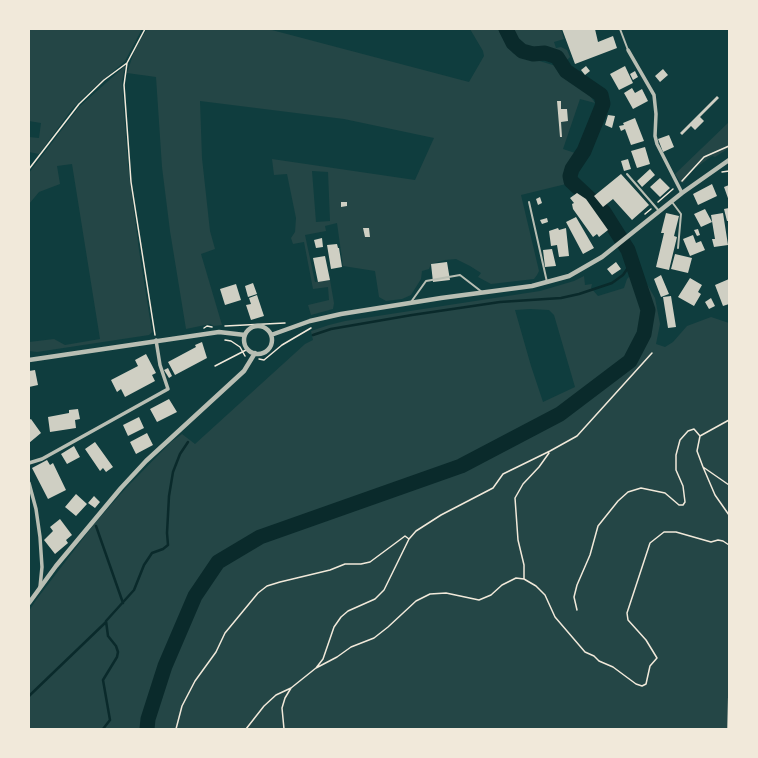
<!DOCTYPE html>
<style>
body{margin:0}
#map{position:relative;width:758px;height:758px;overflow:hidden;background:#0f3d3e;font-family:"PT Sans Narrow",sans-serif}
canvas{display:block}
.frame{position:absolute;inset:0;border:30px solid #f1e9da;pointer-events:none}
</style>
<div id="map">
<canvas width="758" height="758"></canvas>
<div class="frame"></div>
</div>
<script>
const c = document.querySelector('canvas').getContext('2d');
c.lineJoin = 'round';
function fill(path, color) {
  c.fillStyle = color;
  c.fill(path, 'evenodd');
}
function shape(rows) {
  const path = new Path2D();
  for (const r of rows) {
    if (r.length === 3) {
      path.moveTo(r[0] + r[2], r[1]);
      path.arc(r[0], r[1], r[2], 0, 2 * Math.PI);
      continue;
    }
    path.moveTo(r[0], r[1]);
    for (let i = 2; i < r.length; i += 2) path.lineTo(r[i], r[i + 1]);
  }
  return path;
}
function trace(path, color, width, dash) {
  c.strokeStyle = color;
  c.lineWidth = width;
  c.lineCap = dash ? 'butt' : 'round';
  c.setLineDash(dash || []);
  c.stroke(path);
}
fill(shape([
 [29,29,142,29,125,61,86,95,72,109,39,154,29,152,29,137,39,138,41,123,29,121],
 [147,29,268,29,469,82,484,56,483,51,470,29,498,29,513,53,556,66,559,73,588,93,595,103,580,99,563,149,578,154,565,174,566,184,521,195,539,271,537,275,534,279,491,284,478,277,481,273,470,266,456,259,445,260,431,264,429,269,422,271,421,279,411,295,402,299,386,301,379,297,375,271,343,266,337,223,325,226,326,231,305,235,315,282,330,280,334,303,333,309,311,315,308,305,329,300,328,287,313,289,304,242,293,244,291,238,295,232,296,218,287,174,274,175,272,159,415,180,434,138,344,119,200,101,202,158,210,231,215,249,201,254,222,325,214,326,210,324,186,329,170,231,162,167,156,77,127,73,135,49],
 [312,171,328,172,330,221,316,222],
 [511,29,561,29,564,39,554,42,556,48,561,47,567,50,570,57,565,62,555,53,546,50,537,52,525,47,517,42,512,35],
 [125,66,122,82,128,165,139,250,152,332,149,335,37,352,29,351,29,342,54,339,65,345,100,339,72,164,57,166,60,184,39,192,29,204,29,173,79,107],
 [729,122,729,148,715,157,712,156,694,169,683,183,680,182,675,174],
 [631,275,637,275,644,279,655,298,660,324,656,344,665,347,673,342,687,326,711,317,729,323,729,729,29,729,29,611,36,600,95,523,126,488,171,442,182,434,195,444,305,344,313,340,311,331,329,325,345,321,540,291,574,281,584,276,585,285,592,284,591,288,598,296,624,288,627,279],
 [530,309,549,310,554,315,575,387,543,402,531,366,515,310]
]), '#244646');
trace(shape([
 [313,335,331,329,412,315,500,302,561,298,579,294,612,283,623,275,632,262],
 [96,526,123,603],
 [29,696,106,622],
 [103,729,110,720,103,680,117,657,118,652,116,646,108,636,106,621,134,590,144,565,152,553,163,549,168,545,167,533,169,496,173,472,180,454,188,442]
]), '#0a2a2b', 2.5);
trace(shape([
 [147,729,148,719,165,666,195,596,218,562,260,537,461,466,560,414,630,361,644,334,648,310,628,250,604,212,571,181,570,176,572,169,584,151,603,104,601,95,566,71,557,57,545,53,533,54,522,51,513,43,506,29]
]), '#0a2a2b', 15);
fill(shape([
 [562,29,595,29,598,42,613,36,617,48,575,64],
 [586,66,590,71,585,75,581,70],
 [625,66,633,83,619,90,610,74],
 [663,69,668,75,660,82,655,76],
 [635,71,638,77,633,80,630,74],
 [632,88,635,93,642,89,648,101,633,109,624,93],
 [717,96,719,98,700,117,704,121,695,130,691,126,682,135,680,133],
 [557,101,561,101,561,109,567,109,568,121,561,122,562,137,560,137],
 [608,115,615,116,612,128,605,125],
 [635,118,644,141,631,145,625,129,621,131,619,126,624,125,623,123],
 [669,135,674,147,663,152,658,139],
 [645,147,650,164,637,168,631,151],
 [628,159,631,169,624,171,621,161],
 [650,169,655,175,642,187,637,181],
 [621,174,649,205,632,220,613,199,603,207,594,196],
 [660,178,670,188,660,197,650,187],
 [712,184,717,196,698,205,693,194],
 [729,185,729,201,724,187],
 [577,193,586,199,608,230,599,237,597,234,593,237,573,209,572,204,574,203,570,198],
 [540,197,542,203,538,205,536,199],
 [341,202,347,202,347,206,341,207],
 [729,208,729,221,727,221,724,209],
 [705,209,712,222,701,227,694,214],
 [666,213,679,216,674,236,677,237,669,270,656,267,664,233,661,233],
 [723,213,728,245,714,247,712,239,715,239,711,215],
 [576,217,594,248,583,254,566,222],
 [547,218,548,222,542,224,540,220],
 [363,228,369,228,370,237,365,237],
 [558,228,559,230,566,228,569,256,559,257,557,245,551,246,549,231],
 [698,229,700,235,697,236,694,230],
 [693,235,696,243,701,241,705,250,690,256,683,239],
 [322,238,323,247,316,248,314,240],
 [337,244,338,248,339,248,342,267,331,269,327,245],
 [552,249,556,266,545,267,543,250],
 [675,254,692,258,688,273,671,269],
 [325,256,330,280,318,282,313,258],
 [447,262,450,280,433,282,431,264],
 [616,262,621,269,612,275,607,269],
 [661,275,669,294,661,297,654,279],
 [690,278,702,285,698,292,701,294,694,306,678,297],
 [729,279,729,304,723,306,715,285],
 [253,283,257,294,248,297,245,286],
 [236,284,241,300,225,305,220,289],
 [257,295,264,316,251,320,246,305,251,304,249,298],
 [671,296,676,327,668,328,663,297],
 [711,298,715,306,709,309,705,302],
 [202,342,207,358,175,375,168,362,196,347,195,345],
 [146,354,156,373,152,375,155,381,125,397,121,389,117,392,111,380,138,366,135,360],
 [168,368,172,376,169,378,164,370],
 [35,370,38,385,29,387,29,371],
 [169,399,177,412,157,422,150,409],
 [78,409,80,419,75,420,76,428,50,432,48,417,69,413,69,410],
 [139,417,144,428,128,436,123,425],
 [31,419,41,433,29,443,29,420],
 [147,433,153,445,136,454,130,442],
 [95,442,113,467,106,472,103,468,100,471,85,449],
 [74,446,80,457,67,464,61,454],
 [47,460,50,465,53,463,66,490,48,499,32,468],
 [76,494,87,504,76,516,65,507],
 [94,496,100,502,95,508,88,503],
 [60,519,72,535,66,540,68,543,55,554,44,540,53,531,50,527]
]), '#cfcfc3');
trace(shape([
 [145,29,127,63,124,85,131,182,155,335],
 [29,169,79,104,104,80,127,63],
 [722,172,729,171],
 [682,181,704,157,729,146],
 [658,202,673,189],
 [645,214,651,209],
 [225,326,285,323],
 [204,328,207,326,212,327],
 [225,340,231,341,240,347,245,356],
 [259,359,264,360,282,345,311,328],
 [215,366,248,349],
 [729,420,700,436,697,451,703,467,729,485],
 [703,467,715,495,729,515],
 [524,579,524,565,518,540,515,498,523,484,539,467,549,453],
 [577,610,574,597,577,585,590,555,598,526,618,501,628,492,641,488,665,493,679,505,683,505,685,502,683,486,676,470,676,455,680,440,688,431,694,429,700,436],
 [316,668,337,657,351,647,374,638,388,627,416,601,430,594,446,593,479,600,491,595,502,585,516,578,524,579,536,586,545,595,555,617,585,652,594,656,599,661,613,667,636,684,642,686,646,684,650,666,657,658,646,640,628,620,627,613,650,543,664,532,676,532,711,542,718,540,723,541,729,545],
 [176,729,182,706,195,681,216,652,225,633,258,593,267,586,280,582,330,570,345,564,361,564,370,562,405,536,409,539],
 [246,729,264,706,276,695,291,688,316,668,323,659,334,627,341,617,348,611,375,599,384,590,409,539,416,531,441,515,493,488,503,474,550,451,577,436,652,353],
 [284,729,282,708,285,698,291,688],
 [728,729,729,685]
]), '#f1e9da', 1.5);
trace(shape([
 [620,29,628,50],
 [627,174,659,211],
 [529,202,547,282],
 [672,202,681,214,678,248],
 [411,302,426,281,460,275,482,292]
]), '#b8beb3', 2);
trace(shape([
 [628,50,654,95,656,114,655,136,657,144,682,193],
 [29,463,42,459,168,389,160,365,156,340],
 [29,483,36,509,40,537,42,567,40,587]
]), '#b8beb3', 3.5);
trace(shape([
 [258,340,14],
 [271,335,310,321,341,314,441,298,532,286,569,276,602,257,682,193,729,160],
 [29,360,219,332,245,335],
 [29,603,56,566,121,488,146,461,244,371,255,353]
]), '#b8beb3', 4.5);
</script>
